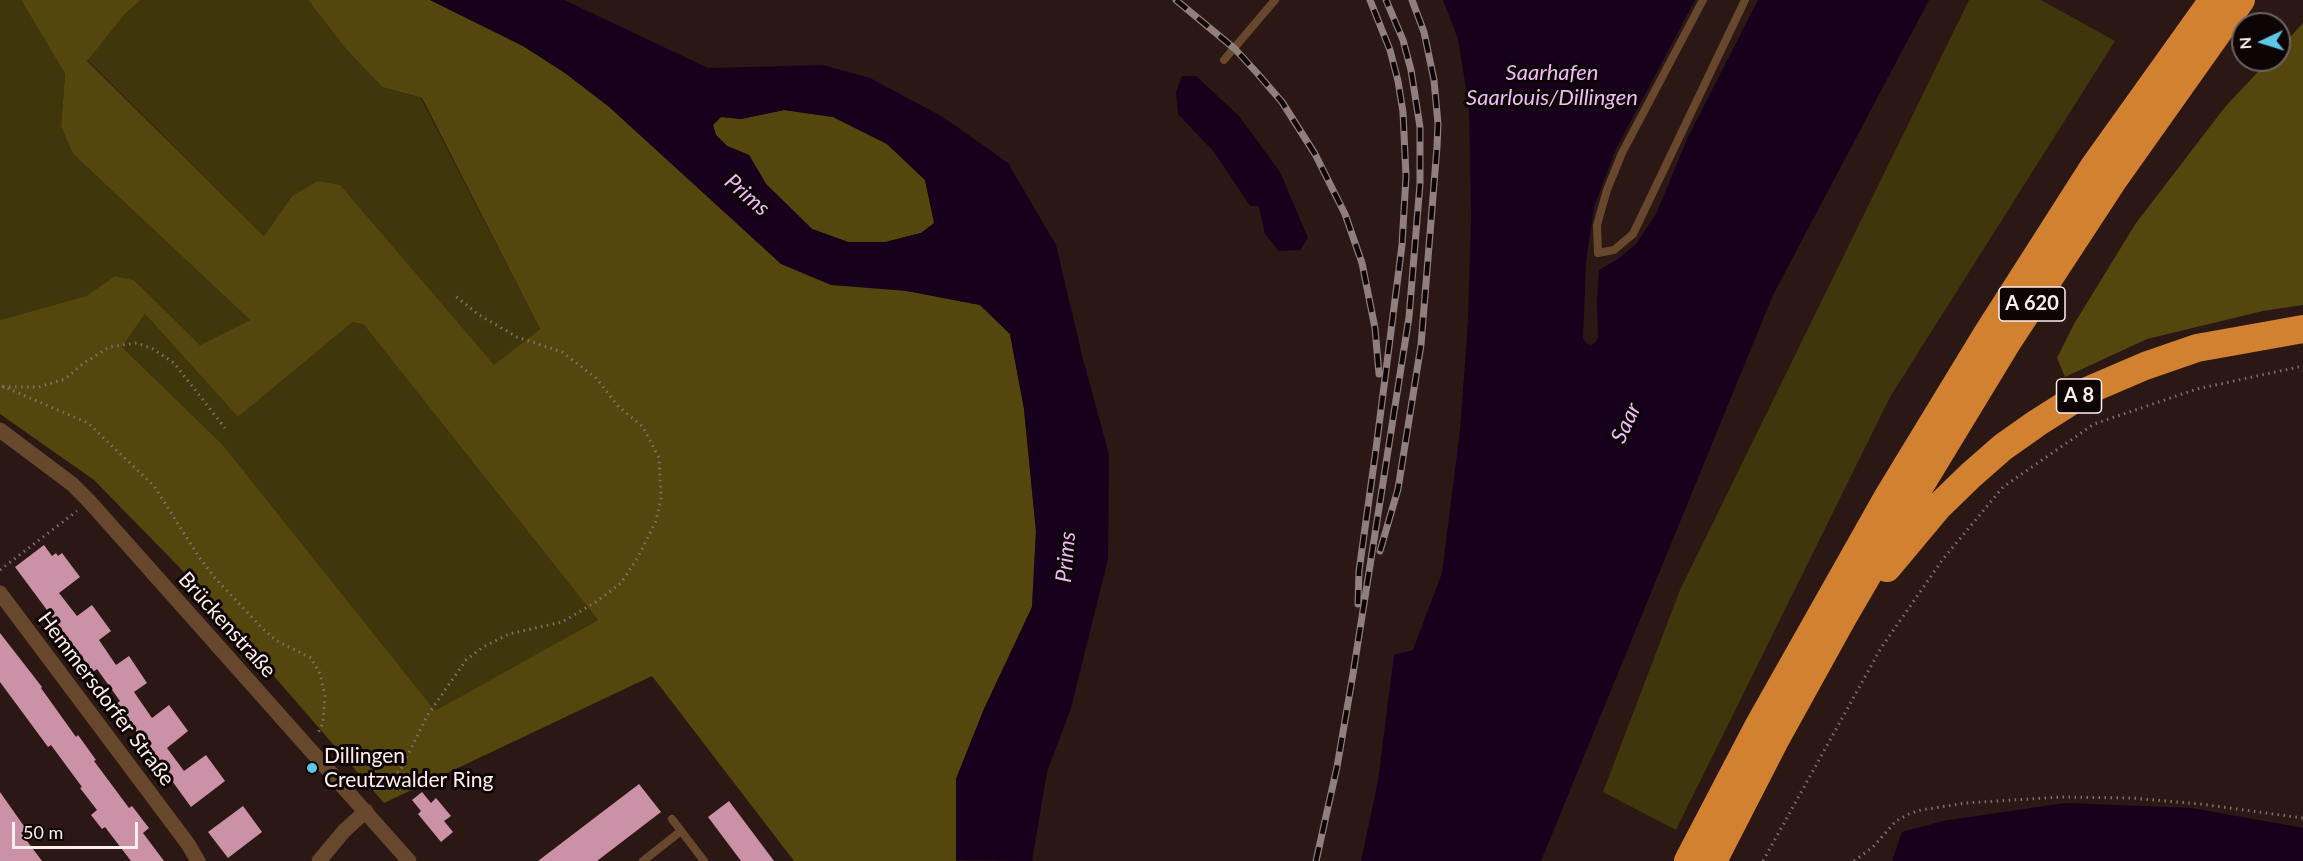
<!DOCTYPE html>
<meta charset="utf-8">
<style>
body{margin:0}
#map{position:relative;width:2303px;height:861px;overflow:hidden;background:#2b1714;font-family:Lato,sans-serif}
canvas{display:block}
.north{position:absolute;left:2231px;top:12px;width:60px;height:60px;box-sizing:border-box;background:#0d0505;border:2px solid #6d6362;border-radius:50%;rotate:266deg;font-size:16px;font-weight:700;line-height:24px;text-align:center;color:#feefed}
.north::after{content:'';display:block;margin:auto;width:21px;height:27px;background:#5cc7e7;clip-path:polygon(50% 0,100% 100%,50% 72%,0 100%)}
.scale{position:absolute;left:12px;top:822px;width:126px;height:27px;box-sizing:border-box;border:3px solid #feefed;border-top:0;padding-left:8px;font-size:18px;line-height:21px;white-space:nowrap;color:#feefed;-webkit-text-stroke:4px #0d0505;paint-order:stroke}
</style>
<div id="map">
<canvas width="2303" height="861"></canvas>
<div class="north">N</div>
<div class="scale">50 m</div>
</div>
<script>
const c = document.querySelector('canvas').getContext('2d');
c.lineJoin = 'round';
function fill(path, color) {
  c.fillStyle = color;
  c.fill(path, 'evenodd');
}
function shape(rows) {
  const path = new Path2D();
  for (const r of rows) {
    path.moveTo(r[0], r[1]);
    for (let i = 2; i < r.length; i += 2) path.lineTo(r[i], r[i + 1]);
  }
  return path;
}
function trace(path, color, width, dash) {
  c.strokeStyle = color;
  c.lineWidth = width;
  c.lineCap = dash ? 'butt' : 'round';
  c.setLineDash(dash || []);
  c.stroke(path);
}
function drawText(font, color, halo, rows, align = 'center') {
  c.font = font + ' Lato,sans-serif';
  c.lineWidth = 6;
  c.setLineDash([]);
  c.textBaseline = 'middle';
  c.strokeStyle = halo;
  c.fillStyle = color;
  for (const [text, x, y, turn = 0] of rows) {
    c.save();
    c.translate(x, y);
    c.rotate((+turn || 0) * Math.PI / 180);
    c.textAlign = isNaN(turn) ? turn : align;
    if (halo) c.strokeText(text, 0, 0);
    c.fillText(text, 0, 0);
    c.restore();
  }
}
fill(shape([
 [0,0,21,0,65,74,61,127,73,154,250,320,200,345,134,280,115,276,86,296,0,320],
 [141,0,308,0,345,48,382,87,421,98,540,329,494,366,292,196,264,236,87,60,125,14],
 [1969,0,2041,0,2115,41,1890,397,1676,830,1603,792,1680,590],
 [145,314,238,417,353,322,364,325,598,620,435,712,223,445,122,347]
]), '#40360c');
fill(shape([
 [21,0,141,0,125,14,87,61,264,236,292,196,318,181,340,185,494,365,540,329,422,98,382,87,345,48,308,0,430,0,523,46,565,73,608,106,907,291,980,305,1010,334,1024,409,1036,531,1032,607,984,709,956,779,956,861,794,861,652,676,384,803,181,569,94,480,0,414,0,320,86,296,115,276,134,280,200,345,250,320,73,154,61,127,65,74],
 [145,314,238,417,353,322,364,325,598,620,435,711,223,445,122,347],
 [2303,23,2303,305,2263,311,2147,339,2065,377,2057,358,2074,324,2136,223,2225,107,2269,60,2279,60,2279,49],
 [784,110,833,117,887,144,925,180,935,223,921,233,886,242,848,242,812,229,766,184,749,155,727,146,716,135,713,125,721,117,741,119]
]), '#54460c');
fill(shape([
 [430,0,564,0,708,68,823,65,870,78,943,117,1008,163,1056,245,1082,355,1109,455,1108,559,1071,708,1047,772,1032,861,956,860,956,779,984,709,1032,607,1036,531,1024,409,1010,334,980,305,907,291,831,285,781,264,608,106,565,73,523,46],
 [784,110,833,117,887,144,925,180,934,223,921,233,885,242,848,242,812,229,766,184,749,155,727,146,716,135,713,125,721,117,741,119],
 [1443,0,1695,0,1616,149,1594,207,1586,262,1583,338,1586,343,1591,345,1596,342,1598,337,1597,303,1599,270,1618,259,1636,244,1656,214,1688,137,1758,0,1929,0,1773,295,1541,861,1361,861,1378,781,1394,655,1413,650,1442,573,1460,431,1468,321,1471,217,1469,107,1458,39],
 [1182,76,1196,76,1239,116,1280,172,1308,238,1300,250,1279,251,1265,234,1259,206,1250,206,1214,152,1178,114,1176,92],
 [2065,803,2192,808,2303,828,2303,861,1892,861,1902,832,1943,821]
]), '#17001c');
fill(shape([
 [44,545,52,556,56,553,58,556,62,553,80,577,59,593,77,616,92,605,111,631,99,640,116,665,129,656,147,683,134,692,152,718,169,705,188,731,167,748,184,771,206,755,225,781,191,807,116,704,120,701,97,669,93,672,15,567],
 [0,633,42,687,41,688,76,737,78,735,96,760,94,761,129,808,132,806,149,828,143,833,164,861,131,861,105,827,102,829,91,815,97,810,80,788,82,787,51,745,48,747,0,682],
 [639,784,661,812,597,861,538,861],
 [0,792,26,829,21,833,42,861,0,861],
 [422,792,431,803,436,798,451,816,444,821,453,832,441,842,418,814,421,811,412,800],
 [729,801,774,861,741,861,708,817],
 [243,806,262,832,228,858,208,832]
]), '#cb91a7');
trace(shape([
 [2,386,88,423,154,486,199,557,214,577,262,628,277,641,311,658,320,674,325,696,323,723,317,735],
 [3,387,39,387,65,379,84,363,109,347,137,343,153,349,174,363,225,428],
 [0,570,77,511],
 [365,788,376,785,400,771,427,716,466,660,483,647,509,634,562,622,596,602,621,583,638,557,656,521,661,499,659,458,643,427,618,406,596,378,562,352,517,337,479,315,454,295],
 [1763,861,1881,648,1943,559,2003,487,2094,424,2197,389,2303,366],
 [1854,861,1873,847,1896,821,1909,814,1921,810,1966,803,2061,797,2132,798,2200,804,2303,818]
]), '#816f6d', 3, [1.5, 4.5]);
trace(shape([
 [1703,0,1622,153,1607,190,1597,225,1598,253,1614,250,1633,234,1745,0],
 [1224,60,1275,0],
 [672,819,704,861],
 [643,861,681,831]
]), '#68482c', 8);
trace(shape([
 [0,430,72,484,89,501,409,861],
 [0,593,188,844,198,861],
 [319,861,344,831,366,811]
]), '#68482c', 15);
trace(shape([
 [1887,568,1938,507,1971,475,2003,447,2037,423,2089,390,2145,366,2197,348,2303,329],
 [1688,861,1758,727,1889,495,1987,334,2093,168,2213,0],
 [1713,861,1774,742,1842,619,1909,504,2008,341,2112,182,2241,0]
]), '#d28130', 28);
const rail = shape([
 [1176,0,1235,49,1257,73,1282,102,1315,154,1345,214,1362,263,1375,328,1379,374],
 [1380,551,1398,489,1421,345,1437,147,1438,124,1434,80,1424,32,1412,0],
 [1358,604,1359,571,1376,449,1402,245,1406,176,1403,112,1398,81,1390,50,1370,0],
 [1316,861,1337,767,1353,674,1409,317,1420,184,1420,127,1411,70,1403,40,1386,0]
]);
trace(rail, '#907f7c', 7);
trace(rail, '#0d0505', 4.5, [14]);
for (const [x, y, r, color] of [
 [312,768,6,"#5cc7e7"]
]) {
  const dot = new Path2D();
  dot.arc(x, y, r, 0, 2 * Math.PI);
  c.fillStyle = color;
  c.fill(dot);
  trace(dot, '#0d0505', 2);
}
for (const [x, y, w] of [
 [2032,304,66],
 [2079,396,45]
]) {
  const box = new Path2D();
  box.roundRect(x - w / 2, y - 17, w, 34, 4.5);
  c.fillStyle = '#0d0505';
  c.fill(box);
  trace(box, '#feefed', 1.5);
}
drawText('bold 20px', '#feefed', null, [
 ["A 620",2032,304],
 ["A 8",2079,396]
]);
drawText('21px', '#feefed', '#0d0505', [
 ["Brückenstraße",227,625,48],
 ["Hemmersdorfer Straße",106,699,53]
]);
drawText('21px', '#feefed', '#0d0505', [
 ["Dillingen",324,756],
 ["Creutzwalder Ring",324,780]
], 'left');
drawText('italic 22px', '#f1bafb', '#0d0505', [
 ["Saarhafen",1552,73],
 ["Saarlouis/Dillingen",1552,98],
 ["Prims",747,195,41],
 ["Saar",1626,423,-65],
 ["Prims",1066,557,-85]
]);
</script>
